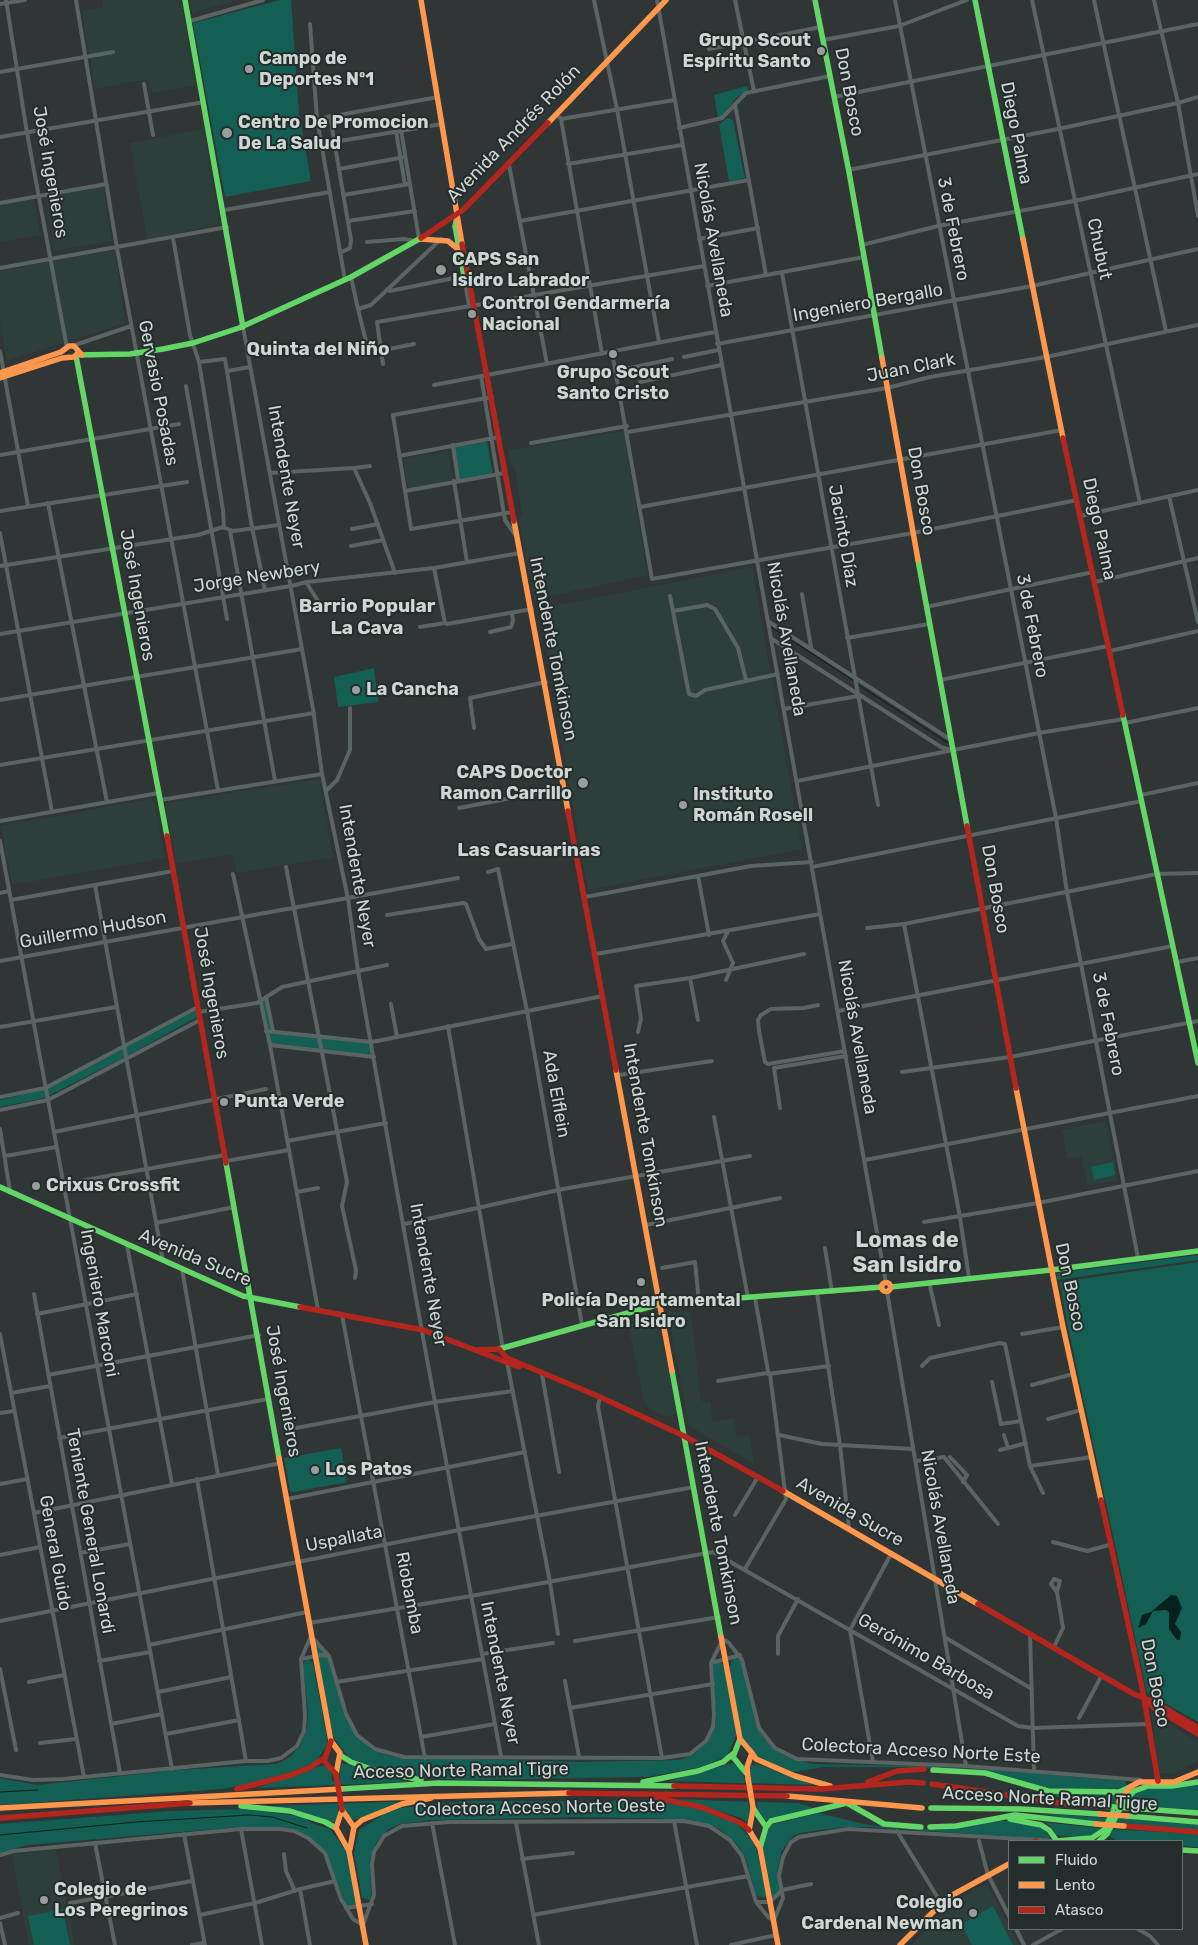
<!DOCTYPE html>
<meta charset="utf-8">
<style>
body{margin:0}
#map{position:relative;width:1198px;height:1945px;overflow:hidden;background:#303535;font-family:Rubik,sans-serif}
canvas{display:block}
.legend{position:absolute;left:1008px;top:1840px;width:175px;height:90px;box-sizing:border-box;background:#232e2c;border:1px solid #68716f;margin:0;padding:6px 9px;list-style:none;font-size:15px;color:#cfd6d4}
.legend li{display:flex;align-items:center;gap:10px;height:25px}
.legend b{width:25px;border:1px solid #68716f}
</style>
<div id="map">
<canvas width="1198" height="1945"></canvas>
<ul class="legend">
<li><b style="height:6px;background:#63d668"></b>Fluido</li>
<li><b style="height:6px;background:#ff974d"></b>Lento</li>
<li><b style="height:6px;background:#b3261e"></b>Atasco</li>
</ul>
</div>
<script>
const c = document.querySelector('canvas').getContext('2d');
c.lineJoin = 'round';
function fill(path, color) {
  c.fillStyle = color;
  c.fill(path, 'evenodd');
}
function shape(rows) {
  const path = new Path2D();
  for (const r of rows) {
    if (r.length === 3) {
      path.moveTo(r[0] + r[2], r[1]);
      path.arc(r[0], r[1], r[2], 0, 2 * Math.PI);
      continue;
    }
    path.moveTo(r[0], r[1]);
    for (let i = 2; i < r.length; i += 2) path.lineTo(r[i], r[i + 1]);
  }
  return path;
}
function trace(path, color, width, dash) {
  c.strokeStyle = color;
  c.lineWidth = width;
  c.lineCap = dash ? 'butt' : 'round';
  c.setLineDash(dash || []);
  c.stroke(path);
}
function drawText(font, color, halo, rows, align = 'center') {
  c.font = font + ' Rubik,sans-serif';
  c.lineWidth = 4;
  c.setLineDash([]);
  c.textBaseline = 'middle';
  c.strokeStyle = halo;
  c.fillStyle = color;
  for (const [text, x, y, turn = 0] of rows) {
    c.save();
    c.translate(x, y);
    c.rotate((+turn || 0) * Math.PI / 180);
    c.textAlign = isNaN(turn) ? turn : align;
    if (halo) c.strokeText(text, 0, 0);
    c.fillText(text, 0, 0);
    c.restore();
  }
}
fill(shape([
 [103,0,181,0,196,85,151,93,148,79,95,89,82,11,103,7],
 [189,0,240,0,192,13],
 [204,129,219,224,147,240,130,143],
 [103,185,112,241,53,251,45,195],
 [34,199,40,235,0,242,0,205],
 [115,250,125,323,7,361,0,321,0,271],
 [624,431,647,575,534,600,518,517,522,516,515,468,510,465,508,450],
 [448,451,453,481,408,489,403,459],
 [752,567,802,849,588,890,557,717,563,715,562,705,559,690,554,690,539,609],
 [319,779,333,857,237,873,233,854,177,864,165,807,167,803],
 [151,799,155,803,165,858,12,885,1,826],
 [1104,1121,1106,1122,1118,1181,1087,1185,1082,1157,1068,1159,1061,1130],
 [667,1311,691,1312,701,1401,711,1402,712,1421,734,1418,737,1437,750,1435,754,1464,689,1426],
 [656,1312,678,1414,665,1417,645,1406,627,1320],
 [1151,1712,1198,1742,1198,1761,1173,1773,1159,1773],
 [56,1849,75,1945,29,1945,12,1855],
 [987,1883,1019,1945,911,1945,956,1900]
]), '#2d3f3b');
fill(shape([
 [280,0,291,0,299,113,311,181,225,197,193,23],
 [747,86,748,90,736,98,723,115,718,118,714,95],
 [727,118,733,120,745,178,729,181,719,125],
 [487,442,493,474,457,480,451,448],
 [374,668,378,702,338,707,334,677],
 [266,997,273,1031,372,1042,374,1057,270,1045,260,1001],
 [197,1010,197,1017,125,1057,44,1098,0,1107,0,1100,43,1090],
 [1113,1162,1115,1175,1094,1180,1091,1167],
 [1198,1255,1198,1260,1056,1280,1058,1273],
 [1198,1262,1198,1722,1147,1693,1067,1323,1060,1282],
 [341,1448,347,1482,294,1492,290,1491,284,1458],
 [313,1640,327,1654,345,1717,356,1735,372,1750,393,1757,578,1762,680,1760,693,1755,707,1742,716,1724,713,1667,714,1663,720,1661,724,1666,737,1733,727,1756,702,1767,647,1777,463,1780,423,1778,377,1768,349,1758,334,1738],
 [733,1658,736,1658,742,1662,756,1724,761,1733,771,1745,797,1760,812,1764,926,1766,1008,1771,1125,1781,1127,1785,1124,1788,1091,1790,1048,1788,946,1769,915,1767,824,1767,793,1772,758,1757,741,1737,730,1667],
 [309,1660,313,1663,327,1738,327,1745,316,1762,273,1779,222,1789,0,1805,0,1778,37,1785,177,1770,276,1764,290,1757,300,1746,307,1729,308,1713,303,1665,305,1661],
 [342,1763,408,1782,257,1788,323,1765,331,1770,332,1781,340,1780,340,1770],
 [733,1763,743,1772,744,1779,751,1779,750,1766,757,1764,814,1785,669,1781],
 [1198,1784,1198,1811,1123,1805,1131,1794,1148,1787],
 [1045,1793,1111,1793,1118,1800,1116,1805,1070,1801],
 [678,1799,748,1802,751,1813,747,1823,741,1818],
 [415,1801,354,1820,345,1813,344,1805,338,1805,339,1814,335,1822,331,1822,272,1806],
 [464,1801,657,1801,700,1809,738,1824,751,1839,756,1848,767,1895,764,1898,756,1895,745,1856,735,1842,721,1830,711,1825,683,1819,577,1817,431,1820,400,1824,390,1828,376,1843,370,1860,371,1896,370,1900,362,1898,354,1853,359,1830,384,1814,400,1808],
 [757,1802,798,1803,814,1808,766,1821,757,1810],
 [248,1809,304,1817,311,1823,330,1829,347,1852,357,1905,349,1907,346,1905,326,1852,292,1829,279,1827,241,1827,27,1845,0,1853,0,1824,171,1811],
 [818,1813,868,1825,938,1830,997,1821,1014,1821,1043,1828,1050,1837,1048,1839,869,1827,843,1827,800,1833,793,1836,782,1850,778,1868,781,1896,771,1898,763,1851,763,1839,770,1825],
 [1037,1813,1108,1818,1100,1830,1087,1838,1056,1835,1049,1825,1042,1822,1099,1828,1102,1824],
 [1116,1818,1198,1824,1198,1830,1113,1825],
 [1111,1829,1198,1834,1198,1847,1182,1846,1182,1841,1116,1841,1110,1836],
 [993,1906,1013,1945,972,1945,961,1924],
 [63,1909,70,1945,34,1945,28,1916]
]), '#135f54');
fill(shape([
 [1171,1595,1177,1596,1182,1608,1175,1624,1181,1632,1180,1640,1177,1640,1169,1629,1169,1612,1166,1610,1153,1611,1146,1624,1138,1628,1142,1615,1151,1612]
]), '#07221d');
trace(shape([
 [771,627,854,681],
 [857,684,948,743],
 [0,1792,38,1790],
 [0,1835,136,1822,249,1815,272,1817,307,1828]
]), '#07221d', 1);
trace(shape([
 [6,0,27,133,67,348],
 [76,0,117,248,218,790],
 [594,0,617,109,659,342],
 [657,0,886,1283],
 [735,0,754,91],
 [895,0,1056,818,1067,892,1138,1258],
 [1032,0,1140,503],
 [1094,0,1166,331],
 [1154,0,1178,103,1198,216],
 [0,4,25,0],
 [190,21,263,0],
 [310,24,317,119,345,280],
 [823,40,899,26,967,0],
 [709,49,821,27],
 [0,72,113,52],
 [144,84,153,135],
 [834,97,1198,24],
 [735,104,766,275],
 [330,116,351,240,350,248,340,253],
 [559,117,561,119,674,100],
 [317,119,438,97],
 [561,119,602,354],
 [679,128,722,118,746,93,830,76],
 [401,130,419,239],
 [396,131,405,185],
 [0,137,204,102],
 [334,142,442,124],
 [568,164,682,145],
 [509,165,547,364],
 [339,169,405,157],
 [848,170,1058,129,1178,103,1198,97],
 [343,195,409,184],
 [0,203,106,184],
 [224,210,330,192],
 [348,221,415,211],
 [520,221,749,180],
 [173,238,190,335,199,362,223,510,224,528],
 [699,239,758,228],
 [367,242,404,239,415,241],
 [862,245,938,226,1074,201,1198,174],
 [0,268,227,227],
 [782,273,878,805],
 [351,277,358,309,371,305,441,239],
 [707,286,864,257],
 [390,291,464,276,469,306],
 [358,309,369,353,414,344],
 [243,327,313,709,322,774,348,899,358,971,424,1343,501,1756],
 [717,344,1032,286,1198,249],
 [72,346,131,326],
 [0,351,28,506],
 [612,352,652,579,913,533,1077,500],
 [684,357,718,350],
 [199,362,225,359,251,522,265,590],
 [383,364,377,322,704,266],
 [227,371,250,367],
 [616,371,672,359],
 [481,376,505,520,516,536],
 [640,382,721,365],
 [434,385,715,332],
 [186,386,227,619],
 [492,397,393,415,411,529,512,512],
 [628,432,887,388,930,377,1046,357,1198,325],
 [531,443,627,426],
 [453,445,458,480],
 [0,455,179,424],
 [399,456,499,437],
 [354,468,370,466],
 [270,473,354,468,370,503,395,573],
 [454,481,467,562],
 [405,491,505,473],
 [1169,496,1198,622],
 [48,503,107,802],
 [640,507,1062,430],
 [0,511,187,482],
 [1080,516,1198,490],
 [352,529,378,524],
 [230,531,275,781],
 [0,533,52,812],
 [351,546,383,540],
 [0,566,198,535,223,527,233,531,279,525],
 [434,568,445,623,447,624,532,609],
 [306,582,323,609],
 [1095,582,1198,558],
 [802,594,811,647],
 [670,596,689,694,696,696,705,690,778,674],
 [926,607,1093,572],
 [673,611,707,605,715,609,738,648,746,680],
 [769,622,951,740],
 [420,627,445,623],
 [490,632,511,627,513,621,512,613],
 [0,634,291,586,307,582,434,568,520,553],
 [847,638,929,624],
 [772,639,941,747,950,750],
 [1110,651,1198,631],
 [940,680,1108,646],
 [0,700,302,649],
 [784,709,858,696],
 [1125,723,1198,708],
 [474,728,470,698,546,682],
 [0,765,314,713],
 [797,781,1039,733,1124,719],
 [326,791,337,780,350,750,350,708],
 [1141,795,1198,783],
 [160,800,322,774],
 [459,808,564,788],
 [0,821,159,793],
 [0,841,172,1769],
 [286,867,347,1182,342,1206,356,1270,355,1278],
 [812,867,1142,801],
 [488,872,498,869,527,1011,582,1325],
 [233,874,270,1045,318,1310],
 [698,876,709,935],
 [95,885,163,1261],
 [0,893,9,891],
 [585,897,751,866,812,862],
 [11,900,173,871],
 [387,915,463,903,466,904,479,939,486,949,512,944],
 [904,924,960,1217,969,1278],
 [867,928,904,924,1157,874,1198,873],
 [596,954,820,914],
 [0,961,458,878],
 [1177,962,1198,958],
 [690,978,698,1020],
 [726,980,733,963,723,941,728,931],
 [266,997,273,1031],
 [391,1004,397,1037],
 [818,1005,804,1008,771,1009,761,1015,758,1020,759,1031,765,1062,768,1064,845,1051],
 [838,1011,1173,946],
 [199,1012,257,1003,282,987,387,965],
 [448,1026,503,1349],
 [0,1027,116,1007],
 [266,1031,372,1042,603,996],
 [638,1032,641,1019,636,986,690,978,804,954],
 [270,1045,374,1057],
 [902,1072,1010,1057,1198,1021],
 [619,1075,712,1061],
 [0,1097,45,1088,198,1007],
 [780,1108,774,1068,846,1056],
 [0,1110,48,1100,200,1020],
 [714,1117,748,1298],
 [0,1129,10,1191],
 [54,1132,266,1089],
 [287,1141,386,1123],
 [5,1156,56,1147],
 [865,1160,1198,1096],
 [226,1161,289,1150],
 [63,1184,225,1155],
 [297,1192,318,1188],
 [924,1222,1038,1203,1198,1171],
 [156,1223,234,1207],
 [405,1224,563,1189,750,1156],
 [646,1225,780,1198],
 [127,1245,172,1484],
 [825,1248,832,1292],
 [662,1268,695,1262,699,1302],
 [182,1269,218,1475],
 [929,1282,939,1325],
 [887,1291,966,1766],
 [817,1293,840,1445,849,1528],
 [34,1294,120,1773],
 [755,1298,768,1371],
 [37,1314,137,1294],
 [342,1315,425,1758],
 [0,1334,84,1777],
 [1022,1334,1063,1327],
 [507,1362,550,1582,558,1634],
 [922,1366,930,1358,1000,1343,1005,1344,1030,1466,1043,1493],
 [542,1374,559,1472],
 [768,1374,829,1366],
 [48,1375,259,1335],
 [718,1381,767,1373],
 [992,1382,1001,1424,1021,1421],
 [1032,1385,1073,1374],
 [11,1393,50,1386],
 [600,1397,598,1406,662,1758],
 [0,1413,14,1411],
 [1048,1419,1081,1410],
 [296,1428,435,1402,513,1391],
 [779,1435,822,1444,913,1449],
 [59,1438,268,1399],
 [1008,1448,1026,1443],
 [1000,1450,1008,1448,1004,1435],
 [950,1457,967,1475,963,1482],
 [916,1461,944,1457,998,1524],
 [1030,1466,1092,1457],
 [197,1479,246,1761],
 [0,1484,27,1479],
 [287,1499,525,1452],
 [34,1513,281,1463],
 [735,1515,758,1477],
 [1053,1542,1087,1551,1109,1545],
 [80,1553,130,1544],
 [0,1555,40,1547],
 [745,1569,786,1499,770,1374],
 [0,1621,459,1530,694,1487],
 [309,1623,471,1596,713,1552,1018,1726,1033,1728,1148,1724],
 [1030,1634,1034,1771],
 [946,1638,1032,1689],
 [575,1641,719,1617],
 [149,1645,307,1612],
 [1054,1647,1063,1628,1057,1592,1060,1581,1054,1579,1051,1584,1057,1592],
 [482,1654,553,1643],
 [778,1654,778,1636,798,1599],
 [301,1659,322,1655,329,1656],
 [99,1661,150,1652],
 [711,1663,740,1655],
 [0,1669,16,1750],
 [565,1681,579,1757],
 [29,1682,64,1675],
 [336,1682,483,1659],
 [158,1692,231,1677],
 [570,1708,713,1684],
 [1079,1718,1102,1675],
 [111,1724,162,1714],
 [166,1734,239,1720],
 [421,1737,495,1724],
 [40,1743,76,1739],
 [873,1762,850,1630,891,1554],
 [0,1775,33,1780,63,1779,246,1761,268,1761,281,1758,297,1746,304,1731,305,1715,301,1659,311,1636,329,1656,346,1714,357,1735,375,1749,404,1757,662,1758,690,1754,706,1741,713,1727,714,1715,711,1663,723,1639,729,1643,742,1660,759,1728,775,1748,797,1759,966,1766,1141,1780],
 [674,1821,697,1945],
 [432,1823,455,1945],
 [516,1823,539,1945],
 [241,1829,262,1945],
 [897,1831,941,1903],
 [184,1834,205,1945],
 [979,1841,988,1875,1009,1916],
 [95,1843,115,1945],
 [284,1854,286,1871,295,1891],
 [0,1855,14,1851,241,1829,280,1829,294,1831,308,1838,325,1853,341,1899,353,1919,363,1925,374,1895,372,1864,374,1852,384,1836,402,1826,449,1822,684,1821,709,1826,730,1840,742,1856,756,1902,769,1918,774,1920,783,1898,779,1876,783,1857,791,1842,799,1837,848,1829,1057,1841],
 [522,1859,573,1853],
 [300,1889,310,1945],
 [756,1902,770,1902,782,1890,811,1884],
 [70,1903,192,1881],
 [346,1908,372,1904],
 [200,1915,255,1903,300,1889,335,1881],
 [533,1915,748,1876],
 [0,1918,18,1913],
 [0,1923,5,1945],
 [1016,1929,1024,1945],
 [1138,1929,1150,1936,1158,1945],
 [192,1945,204,1943],
 [731,1945,776,1935],
 [1033,1945,1062,1929]
]), '#5a6462', 4);
trace(shape([
 [185,0,243,327],
 [815,0,849,172,882,358],
 [975,0,1023,239],
 [457,217,455,226,464,276,469,276],
 [77,355,130,354,163,349,193,343,239,328,351,277,421,238],
 [76,356,167,836],
 [918,560,967,826],
 [1123,715,1198,1063],
 [226,1163,279,1458],
 [0,1187,243,1296,300,1307],
 [891,1287,1051,1270,1198,1251],
 [499,1349,660,1304,882,1287],
 [672,1371,721,1637],
 [740,1739,733,1757,747,1774],
 [340,1755,351,1762,377,1771,421,1780],
 [933,1770,985,1773,1048,1791,1119,1792,1130,1787],
 [643,1782,698,1771,723,1762,733,1754],
 [341,1789,438,1783,674,1786],
 [1114,1792,1119,1797,1122,1806],
 [241,1806,290,1811,325,1822,336,1828],
 [753,1808,766,1827,760,1848],
 [931,1808,1021,1809,1100,1814],
 [1129,1808,1198,1813],
 [1127,1816,1198,1822],
 [1010,1819,1041,1825,1049,1830,1057,1841],
 [766,1827,771,1821,847,1803,884,1824,921,1827],
 [930,1827,956,1826,1015,1815,1096,1824],
 [1056,1841,1092,1838,1104,1830,1113,1812],
 [1099,1841,1107,1834,1124,1801,1134,1791,1148,1786,1172,1786,1198,1782],
 [1182,1850,1198,1851]
]), '#63d668', 5.5);
trace(shape([
 [421,0,462,244],
 [548,123,666,0],
 [421,239,448,241,458,249],
 [1023,239,1063,438],
 [882,358,918,560],
 [0,373,61,352,69,346,74,346,82,355],
 [0,378,62,358,74,357,77,354],
 [514,521,568,811],
 [616,1070,672,1371],
 [1016,1088,1063,1327,1101,1500],
 [886,1287,4.5],
 [279,1458,331,1741,340,1753,336,1774],
 [783,1491,978,1604],
 [721,1637,740,1739,752,1753,747,1767,748,1778],
 [752,1753,756,1759,795,1776,830,1786],
 [787,1796,922,1808],
 [1119,1802,1130,1787,1139,1782,1174,1782,1198,1772],
 [190,1803,569,1793],
 [0,1808,341,1789],
 [342,1810,336,1828,349,1851,366,1945],
 [342,1810,354,1827,350,1849],
 [753,1810,749,1830,760,1848,778,1945],
 [354,1827,362,1820,402,1804,431,1798],
 [900,1945,947,1898,1009,1864]
]), '#ff974d', 5.5);
trace(shape([
 [421,238,463,210,548,123],
 [462,244,514,521],
 [1063,438,1123,715],
 [568,811,616,1070],
 [967,826,1016,1088],
 [167,836,226,1163],
 [300,1307,423,1330,519,1367],
 [475,1350,499,1349,507,1358,600,1397,684,1436,783,1491],
 [1101,1500,1142,1687,1158,1781],
 [978,1604,1132,1693,1158,1704,1198,1728],
 [1144,1699,1154,1708,1198,1734],
 [331,1741,324,1761,336,1774],
 [868,1782,897,1771,924,1769],
 [932,1784,1067,1804,1101,1806],
 [674,1786,821,1789,908,1782,923,1783],
 [237,1789,291,1775,311,1767,324,1758],
 [569,1793,787,1796],
 [657,1798,701,1807,741,1823,749,1830],
 [0,1818,190,1803],
 [1124,1826,1198,1832],
 [1035,1841,1036,1841]
]), '#b3261e', 5.5);
trace(shape([
 [1101,1806,1129,1808]
]), '#63d668', 5.5);
trace(shape([
 [748,1778,753,1807],
 [1100,1814,1127,1816],
 [1096,1824,1124,1826]
]), '#ff974d', 5.5);
trace(shape([
 [336,1774,342,1810]
]), '#b3261e', 5.5);
for (const [x, y, r, color] of [
 [821,51,5,"#979e9c"],
 [249,69,5,"#979e9c"],
 [227,133,6,"#979e9c"],
 [441,270,6,"#979e9c"],
 [472,314,5,"#979e9c"],
 [613,354,5,"#979e9c"],
 [356,690,5,"#979e9c"],
 [583,783,6,"#979e9c"],
 [683,805,5,"#979e9c"],
 [224,1102,5,"#979e9c"],
 [36,1186,5,"#979e9c"],
 [641,1282,5,"#979e9c"],
 [315,1470,5,"#979e9c"],
 [44,1900,5,"#979e9c"],
 [973,1913,5,"#979e9c"]
]) {
  const dot = new Path2D();
  dot.arc(x, y, r, 0, 2 * Math.PI);
  c.fillStyle = color;
  c.fill(dot);
  trace(dot, '#232e2c', 2);
}
drawText('bold 18px', '#cfd6d4', '#232e2c', [
 ["Grupo Scout",811,41,"right"],
 ["Espíritu Santo",811,62,"right"],
 ["Campo de",259,59],
 ["Deportes Nº1",259,80],
 ["Centro De Promocion",238,123],
 ["De La Salud",238,144],
 ["CAPS San",452,260],
 ["Isidro Labrador",452,281],
 ["Control Gendarmería",482,304],
 ["Nacional",482,325],
 ["Grupo Scout",613,373,"center"],
 ["Santo Cristo",613,394,"center"],
 ["La Cancha",366,690],
 ["CAPS Doctor",572,773,"right"],
 ["Ramon Carrillo",572,794,"right"],
 ["Instituto",693,795],
 ["Román Rosell",693,816],
 ["Punta Verde",234,1102],
 ["Crixus Crossfit",46,1186],
 ["Policía Departamental",641,1301,"center"],
 ["San Isidro",641,1322,"center"],
 ["Los Patos",325,1470],
 ["Colegio de",54,1890],
 ["Los Peregrinos",54,1911],
 ["Colegio",963,1903,"right"],
 ["Cardenal Newman",963,1924,"right"]
], 'left');
drawText('18px', '#cfd6d4', '#232e2c', [
 ["Don Bosco",849,92,79],
 ["Diego Palma",1016,133,79],
 ["Avenida Andrés Rolón",514,134,-46],
 ["José Ingenieros",50,172,80],
 ["3 de Febrero",953,229,79],
 ["Nicolás Avellaneda",713,240,80],
 ["Chubut",1099,249,78],
 ["Ingeniero Bergallo",868,303,-10],
 ["Juan Clark",911,368,-11],
 ["Gervasio Posadas",158,393,79],
 ["Intendente Neyer",286,477,80],
 ["Don Bosco",921,491,80],
 ["Diego Palma",1099,529,78],
 ["Jacinto Díaz",843,536,80],
 ["Jorge Newbery",257,577,-9],
 ["José Ingenieros",137,595,80],
 ["3 de Febrero",1032,626,79],
 ["Nicolás Avellaneda",786,639,80],
 ["Intendente Tomkinson",553,649,79],
 ["Intendente Neyer",357,876,80],
 ["Don Bosco",995,889,80],
 ["Guillermo Hudson",93,930,-10],
 ["José Ingenieros",211,993,80],
 ["3 de Febrero",1108,1024,79],
 ["Nicolás Avellaneda",857,1037,80],
 ["Ada Elflein",556,1094,80],
 ["Intendente Tomkinson",645,1135,80],
 ["Avenida Sucre",195,1258,23],
 ["Intendente Neyer",428,1275,80],
 ["Don Bosco",1070,1287,78],
 ["Ingeniero Marconi",99,1303,80],
 ["José Ingenieros",283,1391,80],
 ["Avenida Sucre",850,1512,30],
 ["Nicolás Avellaneda",940,1527,80],
 ["Teniente General Lonardi",90,1531,80],
 ["Intendente Tomkinson",718,1533,79],
 ["Uspallata",344,1539,-11],
 ["General Guido",55,1553,80],
 ["Riobamba",409,1593,79],
 ["Gerónimo Barbosa",926,1657,30],
 ["Intendente Neyer",500,1673,79],
 ["Don Bosco",1155,1683,79],
 ["Colectora Acceso Norte Este",921,1751,3],
 ["Acceso Norte Ramal Tigre",461,1771,-1],
 ["Acceso Norte Ramal Tigre",1050,1799,3],
 ["Colectora Acceso Norte Oeste",540,1808,-1]
]);
drawText('bold 19px', '#cfd6d4', '#232e2c', [
 ["Quinta del Niño",318,350],
 ["Barrio Popular",367,607],
 ["La Cava",367,629],
 ["Las Casuarinas",529,851]
]);
drawText('bold 22px', '#cfd6d4', '#232e2c', [
 ["Lomas de",907,1241],
 ["San Isidro",907,1266]
]);
</script>
